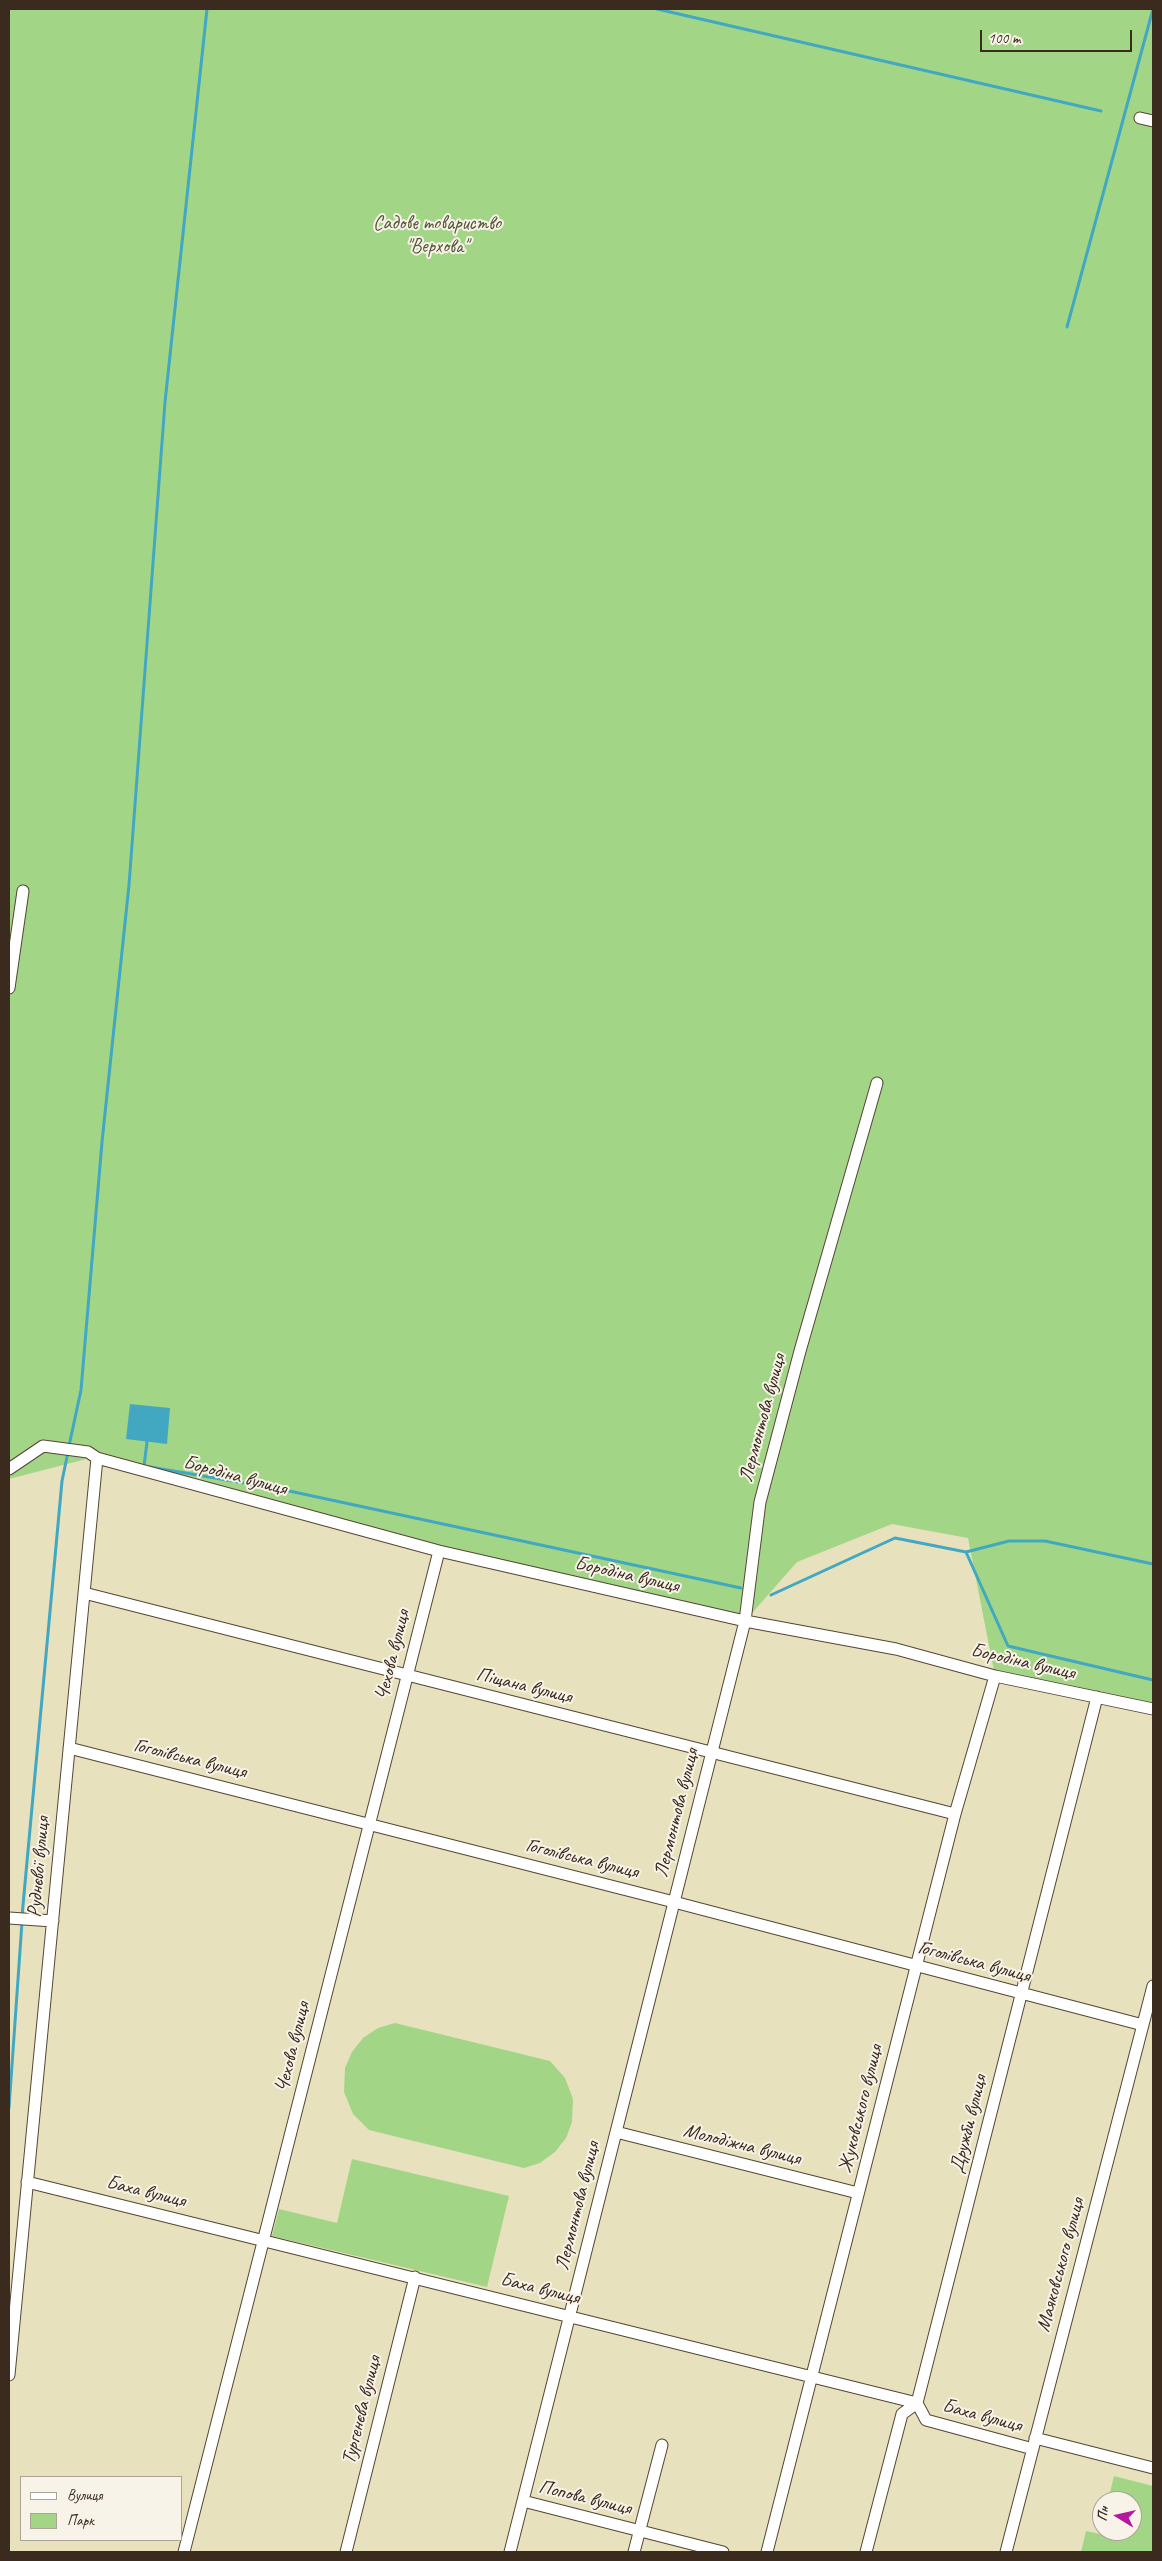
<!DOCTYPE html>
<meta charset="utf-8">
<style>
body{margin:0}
#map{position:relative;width:1162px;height:2561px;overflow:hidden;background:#e7e1be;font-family:Caveat,sans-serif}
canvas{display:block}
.frame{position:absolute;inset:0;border:10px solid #3b2a1e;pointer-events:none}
.legend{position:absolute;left:20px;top:2476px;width:162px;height:65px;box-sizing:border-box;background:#f7f3e8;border:1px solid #aca397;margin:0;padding:6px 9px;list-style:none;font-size:15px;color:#3b2a1e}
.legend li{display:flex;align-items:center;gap:10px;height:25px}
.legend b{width:25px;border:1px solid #aca397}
.north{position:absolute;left:1092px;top:2491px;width:50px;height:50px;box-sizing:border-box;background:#f7f3e8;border:1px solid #aca397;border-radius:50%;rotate:279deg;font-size:14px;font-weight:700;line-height:20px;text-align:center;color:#3b2a1e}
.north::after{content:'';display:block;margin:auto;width:18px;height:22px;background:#b5179e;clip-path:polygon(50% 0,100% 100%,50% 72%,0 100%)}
.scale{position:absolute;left:980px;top:30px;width:152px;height:22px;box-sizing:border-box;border:2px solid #3b2a1e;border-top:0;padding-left:6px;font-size:15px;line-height:18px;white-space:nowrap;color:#3b2a1e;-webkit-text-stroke:4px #f7f3e8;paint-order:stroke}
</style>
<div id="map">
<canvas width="1162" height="2561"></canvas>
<div class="frame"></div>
<ul class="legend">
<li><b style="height:6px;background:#fff"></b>Вулиця</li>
<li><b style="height:14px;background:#a2d686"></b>Парк</li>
</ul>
<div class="north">Пн</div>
<div class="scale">100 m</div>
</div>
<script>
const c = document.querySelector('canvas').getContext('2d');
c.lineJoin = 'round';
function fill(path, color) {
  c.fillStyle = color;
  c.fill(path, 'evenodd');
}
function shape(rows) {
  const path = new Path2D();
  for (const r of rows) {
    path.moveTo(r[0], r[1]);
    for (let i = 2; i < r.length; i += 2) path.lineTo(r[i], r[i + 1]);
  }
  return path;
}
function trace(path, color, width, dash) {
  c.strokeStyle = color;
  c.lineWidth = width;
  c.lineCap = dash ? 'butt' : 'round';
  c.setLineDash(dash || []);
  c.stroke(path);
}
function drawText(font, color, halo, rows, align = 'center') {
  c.font = font + ' Caveat,sans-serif';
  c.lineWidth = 4;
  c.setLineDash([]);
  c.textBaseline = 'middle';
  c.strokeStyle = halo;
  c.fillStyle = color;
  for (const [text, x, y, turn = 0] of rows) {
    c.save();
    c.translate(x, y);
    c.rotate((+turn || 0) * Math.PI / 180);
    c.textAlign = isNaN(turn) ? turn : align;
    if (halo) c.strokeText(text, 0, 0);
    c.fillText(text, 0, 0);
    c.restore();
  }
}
fill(shape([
 [9,9,1153,9,1153,1708,995,1676,968,1538,892,1524,797,1562,745,1621,439,1551,98,1456,9,1479],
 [395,2023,550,2061,565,2078,573,2099,572,2122,566,2138,555,2152,540,2163,524,2168,369,2130,353,2114,344,2092,345,2068,352,2052,363,2038,378,2028],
 [352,2159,509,2196,487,2287,272,2236,279,2209,337,2223],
 [1114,2476,1153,2486,1153,2552,1081,2552,1086,2531,1100,2534,1102,2529,1102,2531,1132,2531,1132,2501,1108,2501]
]), '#a2d686');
fill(shape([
 [130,1404,170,1408,167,1444,126,1439]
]), '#42a8c2');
trace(shape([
 [657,9,1101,111],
 [1067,327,1153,9],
 [147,1442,144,1466,280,1489,741,1588],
 [69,1446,81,1390,102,1142,129,885,165,402,207,9],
 [966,1552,1009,1541,1045,1541,1153,1564],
 [771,1595,895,1538,966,1552,1008,1646,1153,1680],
 [22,1916,62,1481,68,1452],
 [9,2108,22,1922]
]), '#42a8c2', 3);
const minor = shape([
 [1140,118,1153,121],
 [9,988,23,891],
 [97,1458,439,1551,745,1621,896,1649,995,1676,1153,1709],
 [9,1469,43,1446,88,1452,97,1458,9,2375],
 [84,1593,955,1814],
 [69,1748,674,1902,1143,2025],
 [9,1918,53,1921],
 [616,2132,858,2193],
 [27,2182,917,2403,926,2420,1033,2449],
 [1035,2438,1153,2468],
 [523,2501,723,2552],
 [184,2552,439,1551],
 [346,2552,415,2277],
 [510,2552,745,1621,760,1502,800,1351,877,1083],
 [634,2552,662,2445],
 [767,2552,955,1814,995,1676],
 [866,2552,902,2414,917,2403,1097,1697],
 [1006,2552,1153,1986]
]);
trace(minor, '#554536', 13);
trace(minor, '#fff', 11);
drawText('20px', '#555538', '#f7f3e8', [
 ["Садове товариство",437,224],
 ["\"Верхова\"",437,247]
]);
drawText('20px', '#3b2a1e', '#f7f3e8', [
 ["Лермонтова вулиця",763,1418,-75],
 ["Бородіна вулиця",235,1476,15],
 ["Бородіна вулиця",627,1575,13],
 ["Чехова вулиця",393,1655,-76],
 ["Бородіна вулиця",1023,1662,13],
 ["Піщана вулиця",524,1686,14],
 ["Гоголівська вулиця",190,1759,14],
 ["Лермонтова вулиця",677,1813,-76],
 ["Гоголівська вулиця",582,1859,14],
 ["Руднєвої вулиця",39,1867,-85],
 ["Гоголівська вулиця",974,1962,15],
 ["Чехова вулиця",293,2047,-76],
 ["Жуковського вулиця",861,2109,-76],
 ["Дружби вулиця",969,2124,-76],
 ["Молодіжна вулиця",742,2145,14],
 ["Баха вулиця",146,2192,14],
 ["Лермонтова вулиця",578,2206,-76],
 ["Маяковського вулиця",1061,2265,-75],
 ["Баха вулиця",540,2289,14],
 ["Тургенєва вулиця",362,2410,-76],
 ["Баха вулиця",982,2416,15],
 ["Попова вулиця",585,2498,14]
]);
</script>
